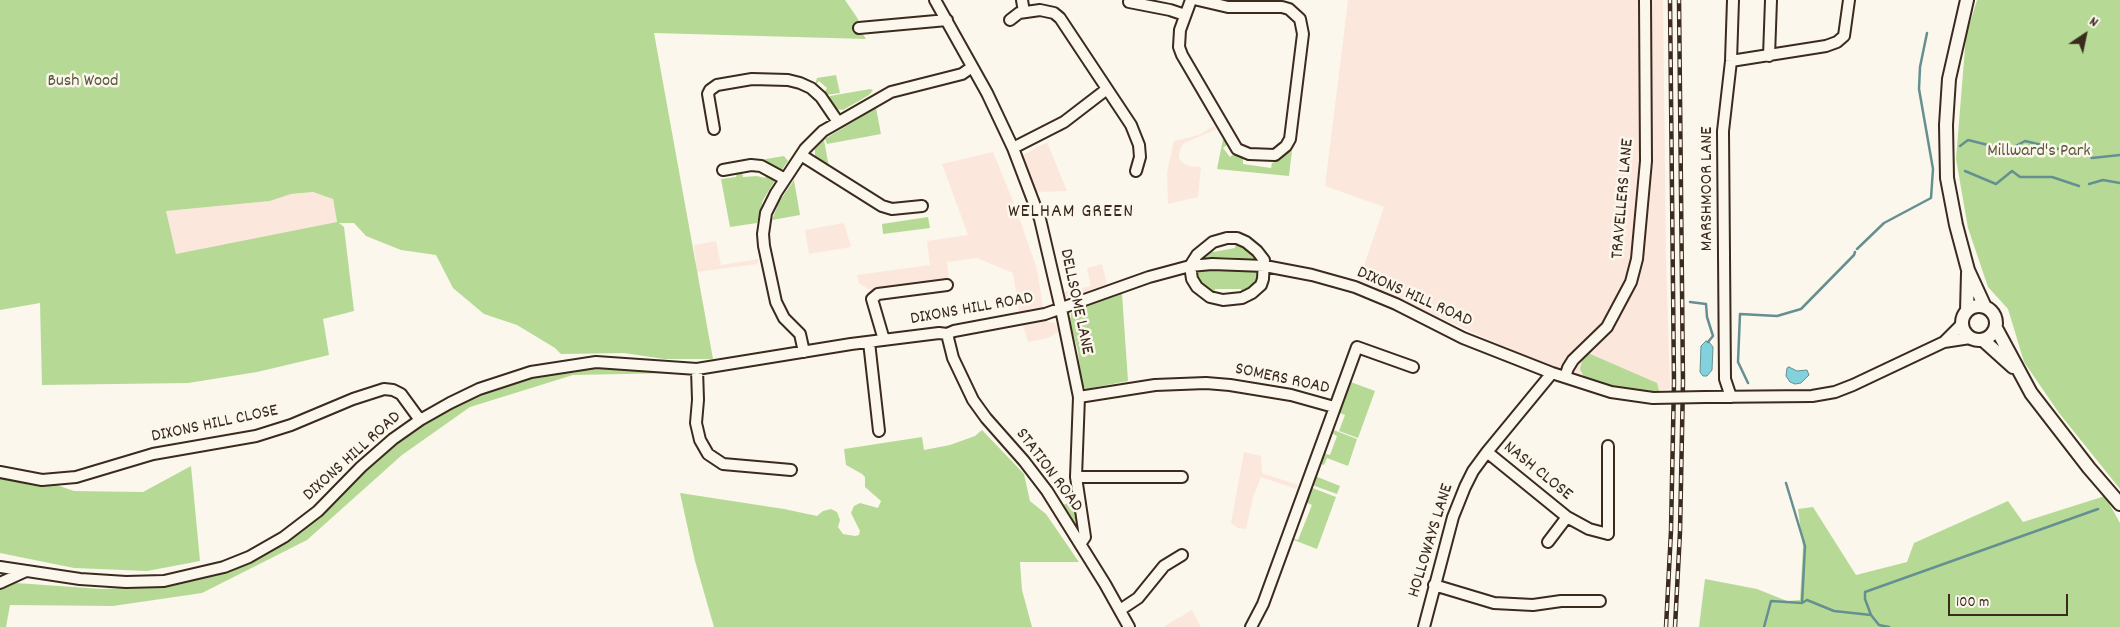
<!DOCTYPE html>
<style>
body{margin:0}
#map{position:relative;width:2120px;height:627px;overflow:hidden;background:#fbf7ec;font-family:Dekko,sans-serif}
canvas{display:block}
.north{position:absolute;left:2060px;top:10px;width:50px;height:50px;-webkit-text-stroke:4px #fbf7ec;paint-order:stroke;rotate:34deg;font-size:14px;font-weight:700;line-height:20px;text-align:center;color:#3b2a1e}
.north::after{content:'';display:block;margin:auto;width:18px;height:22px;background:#3b2a1e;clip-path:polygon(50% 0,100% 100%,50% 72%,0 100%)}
.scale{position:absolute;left:1948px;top:594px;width:120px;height:22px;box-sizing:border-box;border:2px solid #3b2a1e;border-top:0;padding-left:6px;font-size:15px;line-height:18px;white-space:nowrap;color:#3b2a1e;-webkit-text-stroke:4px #fbf7ec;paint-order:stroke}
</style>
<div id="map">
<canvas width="2120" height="627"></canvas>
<div class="north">N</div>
<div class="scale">100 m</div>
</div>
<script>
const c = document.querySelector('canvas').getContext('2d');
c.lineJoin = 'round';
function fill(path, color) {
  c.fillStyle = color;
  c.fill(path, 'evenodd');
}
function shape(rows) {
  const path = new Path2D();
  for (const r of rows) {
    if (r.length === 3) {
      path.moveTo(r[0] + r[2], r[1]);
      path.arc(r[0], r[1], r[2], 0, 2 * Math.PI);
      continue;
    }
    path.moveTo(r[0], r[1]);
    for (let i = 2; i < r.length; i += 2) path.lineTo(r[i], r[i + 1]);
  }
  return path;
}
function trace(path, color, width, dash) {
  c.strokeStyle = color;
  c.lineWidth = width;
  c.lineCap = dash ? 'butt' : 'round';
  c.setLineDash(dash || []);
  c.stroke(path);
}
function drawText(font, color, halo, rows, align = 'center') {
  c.font = font + ' Dekko,sans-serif';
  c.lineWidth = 5;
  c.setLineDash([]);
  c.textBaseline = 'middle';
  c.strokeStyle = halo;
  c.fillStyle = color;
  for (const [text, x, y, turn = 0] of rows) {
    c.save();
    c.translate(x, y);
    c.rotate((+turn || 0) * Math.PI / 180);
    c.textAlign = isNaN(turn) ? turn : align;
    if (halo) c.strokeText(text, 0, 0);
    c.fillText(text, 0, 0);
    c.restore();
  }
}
fill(shape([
 [1348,0,1663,0,1666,257,1670,389,1641,393,1609,387,1550,368,1359,280,1384,207,1325,186],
 [1215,125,1217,129,1184,143,1180,149,1179,158,1183,163,1189,166,1201,167,1198,197,1168,204,1167,172,1174,141,1199,135],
 [1047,142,1067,191,1036,192,1021,156],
 [993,152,1015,206,1037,269,1043,307,1019,311,1013,273,977,258,947,262,949,280,873,290,868,289,859,283,857,275,930,265,927,241,968,235,942,164],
 [313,192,333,199,337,223,176,255,166,211,270,201,291,194],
 [844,223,851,247,809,254,805,230],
 [716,241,721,265,759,259,757,264,697,272,694,245],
 [1102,264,1107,284,1074,297,1064,297,1063,292,1091,286,1087,268],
 [1045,321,1055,323,1059,331,1048,338,1028,342,1023,326],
 [1244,452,1261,456,1262,473,1298,485,1296,489,1261,477,1253,497,1246,529,1238,528,1231,523],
 [1192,610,1201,627,1163,627]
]), '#fce7dc');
fill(shape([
 [0,0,845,0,858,19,859,28,866,39,654,33,713,359,664,359,624,353,561,354,555,348,517,325,484,314,453,288,436,255,401,250,366,236,354,223,339,223,344,227,354,311,323,319,329,355,257,372,188,383,42,385,40,303,0,310],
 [313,192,333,199,337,222,176,254,166,211,270,201,291,194],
 [1977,0,2120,0,2120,489,2059,413,2024,362,2008,309,1988,287,1968,228,1956,159,1966,36],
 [836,75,840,93,826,95,824,93,827,88,819,81,815,85,817,78],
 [870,89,873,90,869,95,843,110,836,109,828,98,830,96],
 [876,108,881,134,827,144,825,139,828,137],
 [1223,139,1228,144,1223,148,1230,157,1235,153,1243,158,1243,164,1271,168,1272,163,1280,160,1292,150,1289,176,1217,169],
 [824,140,829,167,816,159,815,156,815,149],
 [784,156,788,161,781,171,761,163,760,160],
 [742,171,743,177,757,176,765,178,768,173,776,179,763,200,757,223,730,227,721,179,736,177,737,173],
 [794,180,800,215,772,220,779,202],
 [928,217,930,228,883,234,882,224],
 [1236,242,1248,247,1257,259,1222,257,1200,258,1211,247,1213,252,1235,248],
 [1215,270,1260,271,1259,284,1242,294,1241,289,1215,289,1214,295,1197,286,1195,272],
 [1117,293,1122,294,1128,381,1086,389,1081,383,1078,351,1070,322,1071,313,1077,308],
 [1588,353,1657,383,1659,391,1641,393,1609,387,1585,379,1580,369,1582,361],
 [610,366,676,370,676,373,573,375,470,407,402,455,307,540,202,593,113,606,10,605,6,627,0,627,0,590,16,583,102,589,163,586,239,566,357,478,419,425,452,405,530,374,567,368],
 [1348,381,1375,391,1358,438,1339,431,1345,415,1337,412],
 [1331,429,1357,439,1348,466,1327,458,1324,465,1318,463,1322,453,1330,455,1337,436,1330,432],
 [982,430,1024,474,1030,501,1046,514,1079,562,1020,562,1022,590,1032,627,714,627,695,561,680,493,784,509,817,516,823,511,831,509,837,512,840,520,838,527,843,534,855,536,859,535,860,531,851,513,854,506,860,503,878,508,881,501,865,487,865,477,862,474,846,465,844,449,922,437,924,450,950,445,975,436],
 [191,466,200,561,147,571,74,568,0,553,0,474,42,480,74,491,143,492],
 [1315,476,1340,486,1337,494,1312,485],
 [1310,487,1336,497,1317,549,1291,539,1291,538,1298,540,1312,505,1305,502],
 [2105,496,2120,523,2120,627,1699,627,1705,579,1757,589,1787,601,1800,600,1803,547,1798,509,1813,507,1856,575,1907,562,1914,543,2008,501,2023,522],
 [1074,500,1081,531,1078,533,1063,505]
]), '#b6da95');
const water = shape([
 [1706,341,1709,342,1713,347,1712,370,1707,376,1703,376,1700,372,1701,346,1706,341],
 [1789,367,1797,371,1807,370,1809,375,1801,383,1795,384,1790,382,1786,376,1787,368,1789,367]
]);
fill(water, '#82d2de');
trace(water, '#668f91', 1);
trace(shape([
 [1960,146,1968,140,2008,150,2025,141,2072,152],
 [2083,151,2092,158,2120,155],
 [1965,171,1996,184,2012,171,2020,177,2052,177,2079,186],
 [2089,184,2103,180,2120,183],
 [1857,249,1884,223,1931,198,1933,169,1919,89,1920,67,1927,33],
 [1690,302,1706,304,1707,317,1713,336,1708,342],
 [1748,383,1738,362,1740,314,1777,316,1801,309,1854,255,1855,252],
 [1786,483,1805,546,1802,603],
 [1764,627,1771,601,1802,603,1807,600,1834,611,1871,615],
 [1889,627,1879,625,1871,615,1865,599,1865,592,2098,509]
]), '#668f91', 2.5);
const minor = shape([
 [935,0,987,93,1013,148,1040,219,1061,309,1079,397,1076,477,1085,537,1080,544],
 [1022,0,1024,12],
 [1191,0,1180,30,1179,47,1182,55,1237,149,1249,154,1275,155,1286,146,1290,139,1303,34,1300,19,1289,9,1282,7,1228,7,1198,0],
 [1129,2,1170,10,1185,15],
 [1010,20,1019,13,1040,10,1054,13,1060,18,1131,125,1139,145,1140,157,1136,171],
 [859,28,947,20],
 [1769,56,1771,0],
 [1731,61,1826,46,1837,42,1844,36,1849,0],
 [714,129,708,94,710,90,717,85,752,79,788,80,800,83,811,88,821,97,838,122],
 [1013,148,1064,122,1107,89],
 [801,155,882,206,892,209,922,206],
 [723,170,751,165,761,166,785,179],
 [1227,238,1237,238,1246,242,1257,251,1264,260,1263,279,1261,285,1252,293,1242,298,1223,300,1210,297,1197,287,1192,279,1190,266,1197,255,1213,242,1227,238],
 [947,334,953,358,973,400,986,418,1024,461,1047,491,1105,584,1129,627],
 [884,340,872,299,878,294,947,285],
 [869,342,879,431],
 [1944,342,1962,324],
 [804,352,800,334,784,318,776,302,764,246,763,234,766,213,776,193,805,149,823,131,891,92,962,74,972,67],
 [697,369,698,400,696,423,700,440,708,454,723,464,791,470],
 [1565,377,1568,368,1573,360,1607,327,1631,282,1637,259,1646,161,1645,0],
 [1079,397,1155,385,1206,383,1230,385,1291,395,1334,407],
 [1705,397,1812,396,1835,392,1853,385,1944,342,1970,338],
 [1731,397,1725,379,1723,131,1731,61,1733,0],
 [1487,452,1567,517,1589,529,1608,534,1608,446],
 [0,472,42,480,76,477,153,454,256,436,291,425,353,399,384,389,393,390,401,394,420,420],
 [1076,477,1182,477],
 [1548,542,1567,517],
 [0,567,80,579,126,582,164,581,224,567,249,557,284,537,318,511,361,467,393,439,420,420,450,403,479,389,531,372,596,362,697,369,851,344,939,333,947,334,954,331,1045,314,1149,277,1190,266,1212,264,1265,266,1312,275,1355,287,1396,304,1463,338,1552,373,1611,392,1653,398],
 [0,583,24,572],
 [1434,585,1494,603,1533,605,1561,601,1600,601],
 [1120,610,1138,598,1164,566,1182,555],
 [1251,627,1263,604,1357,347,1413,367],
 [1424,627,1453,517,1465,487,1473,471,1487,452,1552,373]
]);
const major = shape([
 [1967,0,1949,79,1946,125,1947,178,1956,225,1968,270,1985,307],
 [1979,323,17],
 [1967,311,1968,273],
 [1996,328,2031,393,2089,468,2120,504],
 [1983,340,2013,367]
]);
trace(minor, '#3b2a1e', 14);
trace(major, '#3b2a1e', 16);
trace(minor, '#fbf7ec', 10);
trace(major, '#fbf7ec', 12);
const rail = shape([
 [1666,627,1671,531,1674,382,1670,0],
 [1675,627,1680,532,1683,382,1679,0]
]);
trace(rail, '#3b2a1e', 4.5);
trace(rail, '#fbf7ec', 2.5, [8]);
const minorBridge = shape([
 [1653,398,1705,397]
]);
trace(minorBridge, '#3b2a1e', 14, []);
trace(minorBridge, '#fbf7ec', 10);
drawText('18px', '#5a563c', '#fbf7ec', [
 ["Bush Wood",83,83],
 ["Millward's Park",2039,153]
]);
drawText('18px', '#3b2a1e', '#fbf7ec', [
 ["MARSHMOOR LANE",1709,189,-90],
 ["TRAVELLERS LANE",1624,199,-85],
 ["DIXONS HILL ROAD",1414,298,24],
 ["DELLSOME LANE",1075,302,78],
 ["DIXONS HILL ROAD",972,310,-10],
 ["SOMERS ROAD",1282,380,12],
 ["DIXONS HILL CLOSE",215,425,-12],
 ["DIXONS HILL ROAD",353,457,-42],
 ["STATION ROAD",1048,471,53],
 ["NASH CLOSE",1537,472,39],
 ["HOLLOWAYS LANE",1432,541,-73]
]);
c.letterSpacing = '1px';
drawText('20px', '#3b2a1e', '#fbf7ec', [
 ["WELHAM GREEN",1071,213]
]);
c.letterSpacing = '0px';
</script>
